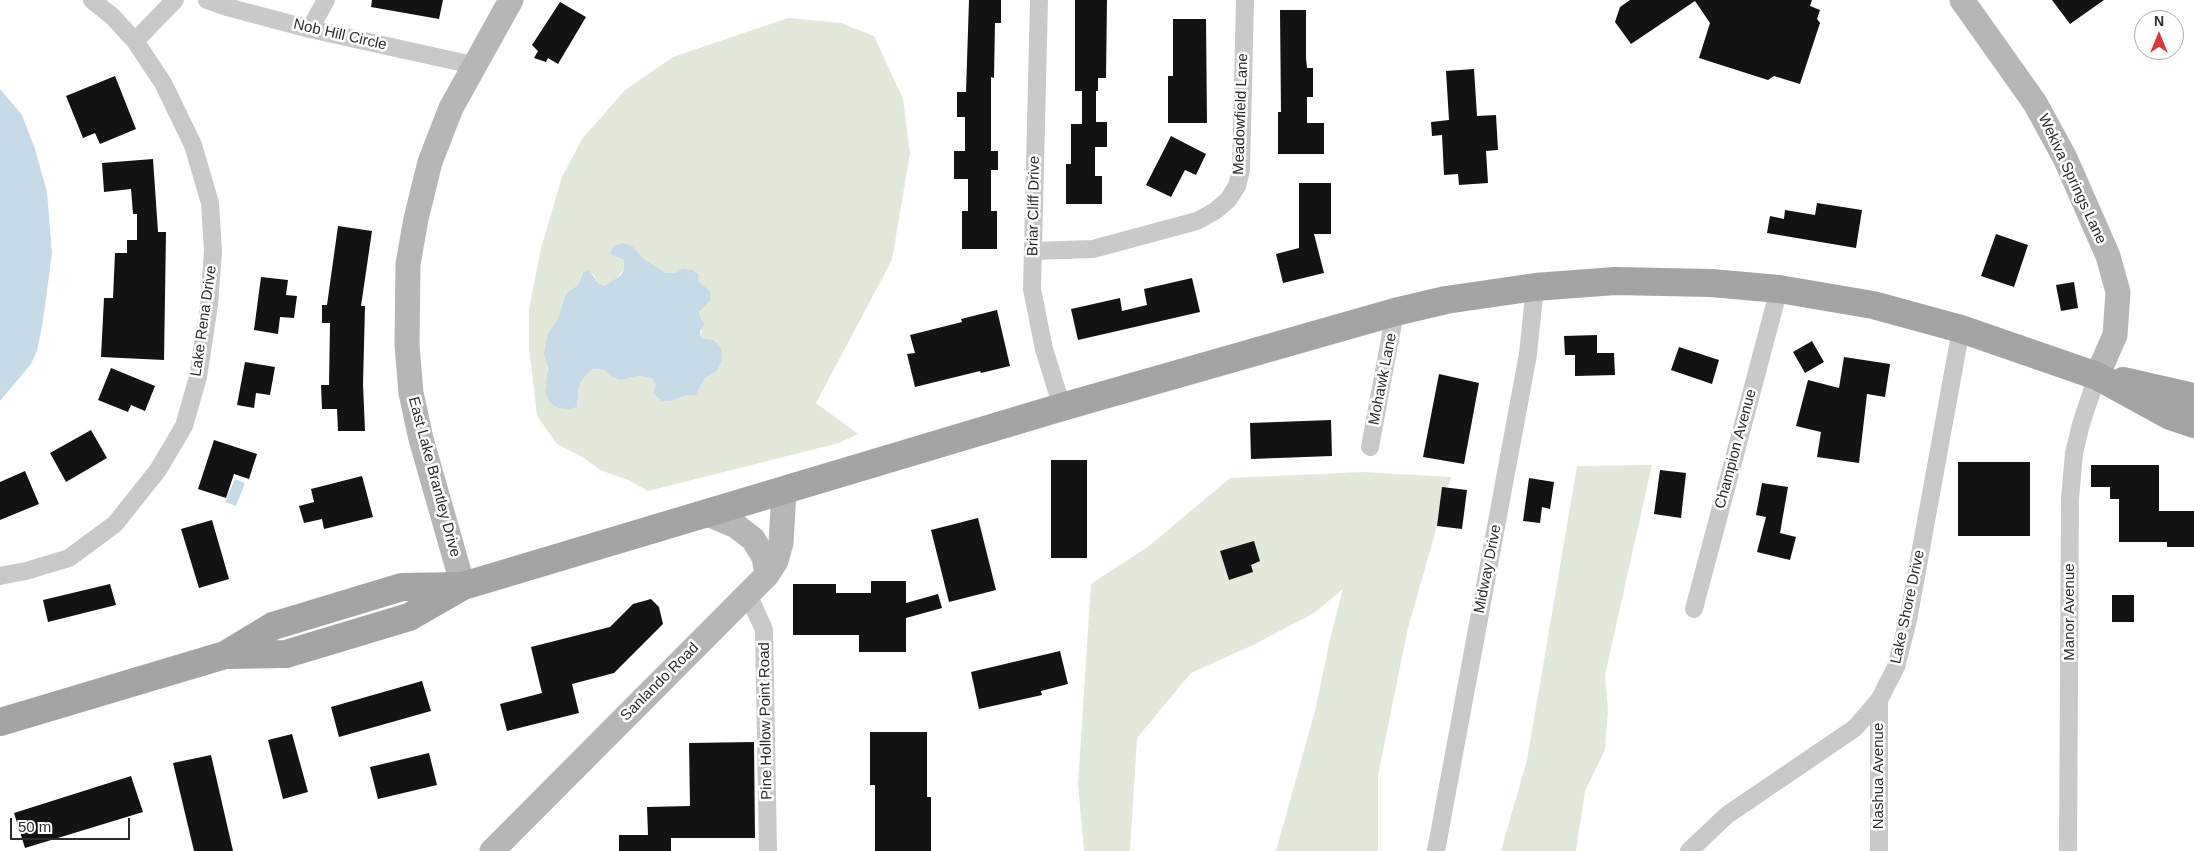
<!DOCTYPE html>
<style>
body{margin:0}
#map{position:relative;width:2194px;height:851px;overflow:hidden;background:#fff;font-family:Arial,sans-serif}
canvas{display:block}
.north{position:absolute;left:2134px;top:10px;width:50px;height:50px;box-sizing:border-box;background:#fff;border:1px solid #ababab;border-radius:50%;rotate:0deg;font-size:14px;font-weight:700;line-height:20px;text-align:center;color:#2c2c2c}
.north::after{content:'';display:block;margin:auto;width:18px;height:22px;background:#d9383f;clip-path:polygon(50% 0,100% 100%,50% 72%,0 100%)}
.scale{position:absolute;left:10px;top:818px;width:120px;height:22px;box-sizing:border-box;border:2px solid #2c2c2c;border-top:0;padding-left:6px;font-size:15px;line-height:18px;white-space:nowrap;color:#2c2c2c;-webkit-text-stroke:4px #fff;paint-order:stroke}
</style>
<div id="map">
<canvas width="2194" height="851"></canvas>
<div class="north">N</div>
<div class="scale">50 m</div>
</div>
<script>
const c = document.querySelector('canvas').getContext('2d');
c.lineJoin = 'round';
function fill(path, color) {
  c.fillStyle = color;
  c.fill(path, 'evenodd');
}
function shape(rows) {
  const path = new Path2D();
  for (const r of rows) {
    path.moveTo(r[0], r[1]);
    for (let i = 2; i < r.length; i += 2) path.lineTo(r[i], r[i + 1]);
  }
  return path;
}
function trace(path, color, width, dash) {
  c.strokeStyle = color;
  c.lineWidth = width;
  c.lineCap = dash ? 'butt' : 'round';
  c.setLineDash(dash || []);
  c.stroke(path);
}
function drawText(font, color, halo, rows, align = 'center') {
  c.font = font + ' Arial,sans-serif';
  c.lineWidth = 5;
  c.setLineDash([]);
  c.textBaseline = 'middle';
  c.strokeStyle = halo;
  c.fillStyle = color;
  for (const [text, x, y, turn = 0] of rows) {
    c.save();
    c.translate(x, y);
    c.rotate((+turn || 0) * Math.PI / 180);
    c.textAlign = isNaN(turn) ? turn : align;
    if (halo) c.strokeText(text, 0, 0);
    c.fillText(text, 0, 0);
    c.restore();
  }
}
fill(shape([
 [788,18,841,23,874,36,903,99,910,153,892,260,816,403,858,434,839,443,648,491,628,480,600,470,584,458,557,444,537,416,529,348,529,309,541,248,562,177,582,139,625,90,673,57],
 [631,246,644,259,666,273,675,273,682,269,710,291,711,300,699,312,702,319,701,338,714,340,721,348,717,371,705,378,696,395,683,396,672,401,651,378,638,376,621,380,612,377,605,370,593,369,585,376,579,386,577,407,547,378,548,333,558,318,566,293,578,285,583,278,593,274,599,284,605,286,612,283,624,269,624,260,616,257],
 [1652,465,1605,675,1608,709,1605,750,1585,791,1576,851,1501,851,1527,760,1577,466],
 [1363,472,1451,477,1408,628,1378,775,1378,851,1276,851,1316,707,1330,639,1343,589,1314,613,1253,645,1191,673,1137,738,1130,851,1084,851,1078,784,1091,584,1149,546,1230,478]
]), '#e2e9da');
fill(shape([
 [0,89,22,115,35,149,47,192,52,253,43,321,37,351,31,364,0,401],
 [622,243,632,246,644,259,666,273,675,273,682,269,692,270,698,274,699,282,710,291,711,300,699,312,704,325,700,331,701,338,714,340,721,348,722,359,717,371,705,378,696,395,683,396,672,401,662,401,653,393,656,384,651,378,638,376,621,380,612,377,605,370,593,369,585,376,579,386,577,407,569,409,558,408,550,403,545,392,548,367,544,354,548,333,558,318,566,293,578,285,584,272,589,270,599,284,605,286,621,275,624,269,624,260,610,254,613,246],
 [235,479,245,483,236,506,225,502]
]), '#c7dae8');
fill(shape([
 [372,0,443,0,439,19,371,7],
 [969,0,1001,0,1001,23,995,23,994,78,991,77,991,151,998,151,998,170,991,170,991,211,997,211,997,249,962,249,962,211,968,211,968,179,954,179,954,151,965,151,965,117,957,117,957,92,966,92],
 [1075,0,1107,0,1106,78,1098,78,1098,91,1096,91,1096,122,1107,122,1107,147,1095,147,1095,176,1102,176,1102,204,1066,204,1066,164,1071,164,1071,124,1082,124,1082,91,1075,91],
 [1630,0,1812,0,1810,6,1820,10,1817,19,1820,23,1800,84,1774,76,1768,80,1699,58,1710,23,1695,1,1631,44,1615,22,1620,7],
 [2052,0,2104,0,2070,24],
 [560,2,586,17,558,64,548,58,546,62,534,58,538,51,532,45],
 [1280,10,1306,10,1306,58,1307,68,1313,68,1313,97,1307,97,1307,123,1324,123,1324,154,1278,154,1278,112,1281,112],
 [1173,19,1206,19,1207,123,1168,123,1168,76,1173,76],
 [1474,69,1477,116,1496,115,1498,150,1486,151,1488,183,1459,185,1458,174,1444,175,1442,135,1432,136,1431,122,1449,120,1446,71],
 [115,76,136,129,100,144,95,133,83,138,66,96],
 [1171,136,1206,154,1196,175,1185,170,1171,197,1146,185],
 [153,159,158,232,166,232,164,360,101,357,104,298,113,298,115,253,127,253,127,240,137,240,137,214,133,214,131,189,104,192,102,163],
 [1299,183,1331,183,1331,234,1314,234,1324,273,1283,283,1276,254,1299,248],
 [1817,203,1862,210,1856,248,1767,233,1770,216,1784,219,1785,210,1815,215],
 [338,226,372,231,361,306,365,306,363,384,365,431,338,431,337,409,322,409,321,385,329,385,330,323,322,323,322,305,327,305],
 [1996,234,2028,245,2014,287,1981,276],
 [261,277,288,280,286,295,297,296,294,318,280,317,278,334,254,330],
 [1192,278,1200,312,1078,340,1071,309,1120,298,1122,311,1147,305,1144,289],
 [2074,282,2078,308,2061,311,2056,285],
 [997,310,1010,366,981,373,980,371,915,387,907,354,915,353,910,335,962,322,961,319],
 [1597,335,1597,353,1614,353,1615,375,1575,376,1575,355,1565,355,1564,336],
 [1812,341,1824,362,1805,373,1793,352],
 [1679,347,1719,360,1712,384,1671,370],
 [1844,357,1890,364,1885,397,1867,394,1859,463,1817,457,1821,432,1796,426,1808,380,1839,388],
 [245,362,275,367,270,395,256,393,254,408,237,405],
 [111,368,155,386,145,411,131,405,128,412,98,400],
 [1439,374,1479,383,1464,464,1423,457],
 [1331,420,1332,456,1251,459,1250,423],
 [91,430,107,458,66,482,50,453],
 [214,440,257,454,249,479,234,474,226,498,198,489],
 [1051,460,1087,460,1087,558,1051,558],
 [1958,462,2030,462,2030,536,1958,536],
 [2091,465,2159,465,2159,511,2194,511,2194,547,2167,547,2167,542,2119,542,2119,499,2110,499,2110,487,2091,487],
 [1660,470,1686,473,1681,518,1654,514],
 [25,471,39,504,0,520,0,482],
 [362,476,373,517,324,529,322,519,304,523,299,506,314,502,311,489],
 [1529,478,1554,482,1550,509,1542,507,1540,523,1523,521],
 [1762,483,1788,487,1780,533,1796,537,1790,560,1757,552,1766,517,1756,515],
 [1442,487,1467,490,1462,529,1437,526],
 [978,518,996,590,949,602,931,530],
 [212,520,229,579,199,588,181,529],
 [1254,541,1260,561,1251,565,1253,572,1229,580,1220,551],
 [871,581,906,581,906,603,938,594,942,608,906,618,906,652,859,652,859,635,793,635,793,584,836,584,836,593,871,593],
 [110,584,116,605,48,622,43,600],
 [2112,595,2134,595,2134,622,2112,622],
 [651,599,659,607,663,624,614,673,572,684,579,713,507,731,500,704,542,693,531,647,610,627,633,604],
 [1060,651,1068,684,1041,691,1042,695,979,709,971,672],
 [422,681,431,711,339,737,331,707],
 [870,732,927,732,927,797,931,797,931,851,875,851,875,785,870,785],
 [292,734,308,792,283,799,268,740],
 [754,742,755,838,671,838,671,851,619,851,619,835,648,835,647,807,690,806,689,743],
 [429,753,437,785,378,799,370,767],
 [211,755,233,851,194,851,173,763],
 [131,776,143,812,25,848,14,813]
]), '#131313');
trace(shape([
 [207,0,227,7,310,29,473,65],
 [1039,0,1032,289,1044,349,1062,407],
 [310,29,326,0],
 [135,41,175,0],
 [1033,251,1093,249,1197,221,1215,211,1228,200,1237,186,1241,170,1245,0],
 [1370,447,1395,312],
 [0,576,26,571,69,558,115,524,158,470,184,426,198,377,209,305,213,251,210,203,193,145,163,83,135,41,113,17,92,0],
 [748,594,764,630,768,851],
 [1694,609,1779,289],
 [1436,851,1528,354,1535,287],
 [1689,851,1727,815,1855,728,1879,700,1896,667,1908,620,1961,329],
 [1879,851,1879,700],
 [2068,851,2070,499,2074,453,2081,424,2097,376]
]), '#c9c9c9', 18);
trace(shape([
 [1962,0,2035,103,2065,158,2108,256,2118,292,2115,335,2097,376],
 [708,514,736,526,753,539,764,557,767,575],
 [463,586,421,439,411,393,407,345,408,264,416,219,430,162,451,108,511,0],
 [492,851,767,575,776,561,781,543,784,491]
]), '#b6b6b6', 25);
trace(shape([
 [2123,381,2194,397],
 [225,655,286,654,409,617,463,586,1062,407,1395,312,1446,300,1535,287,1615,281,1711,283,1779,289,1873,305,1961,329,2097,376,2170,416,2194,424],
 [0,722,225,655,273,626,402,587,459,586]
]), '#a4a4a4', 28);
drawText('15px', '#2c2c2c', '#fff', [
 ["Nob Hill Circle",340,35,13],
 ["Meadowfield Lane",1241,114,-88],
 ["Wekiva Springs Lane",2072,179,65],
 ["Briar Cliff Drive",1034,206,-89],
 ["Lake Rena Drive",204,321,-82],
 ["Mohawk Lane",1383,379,-79],
 ["Champion Avenue",1736,449,-75],
 ["East Lake Brantley Drive",434,477,75],
 ["Midway Drive",1488,569,-79],
 ["Lake Shore Drive",1908,607,-78],
 ["Manor Avenue",2070,612,-90],
 ["Sanlando Road",660,682,-45],
 ["Pine Hollow Point Road",766,721,-91],
 ["Nashua Avenue",1879,776,-90]
]);
</script>
